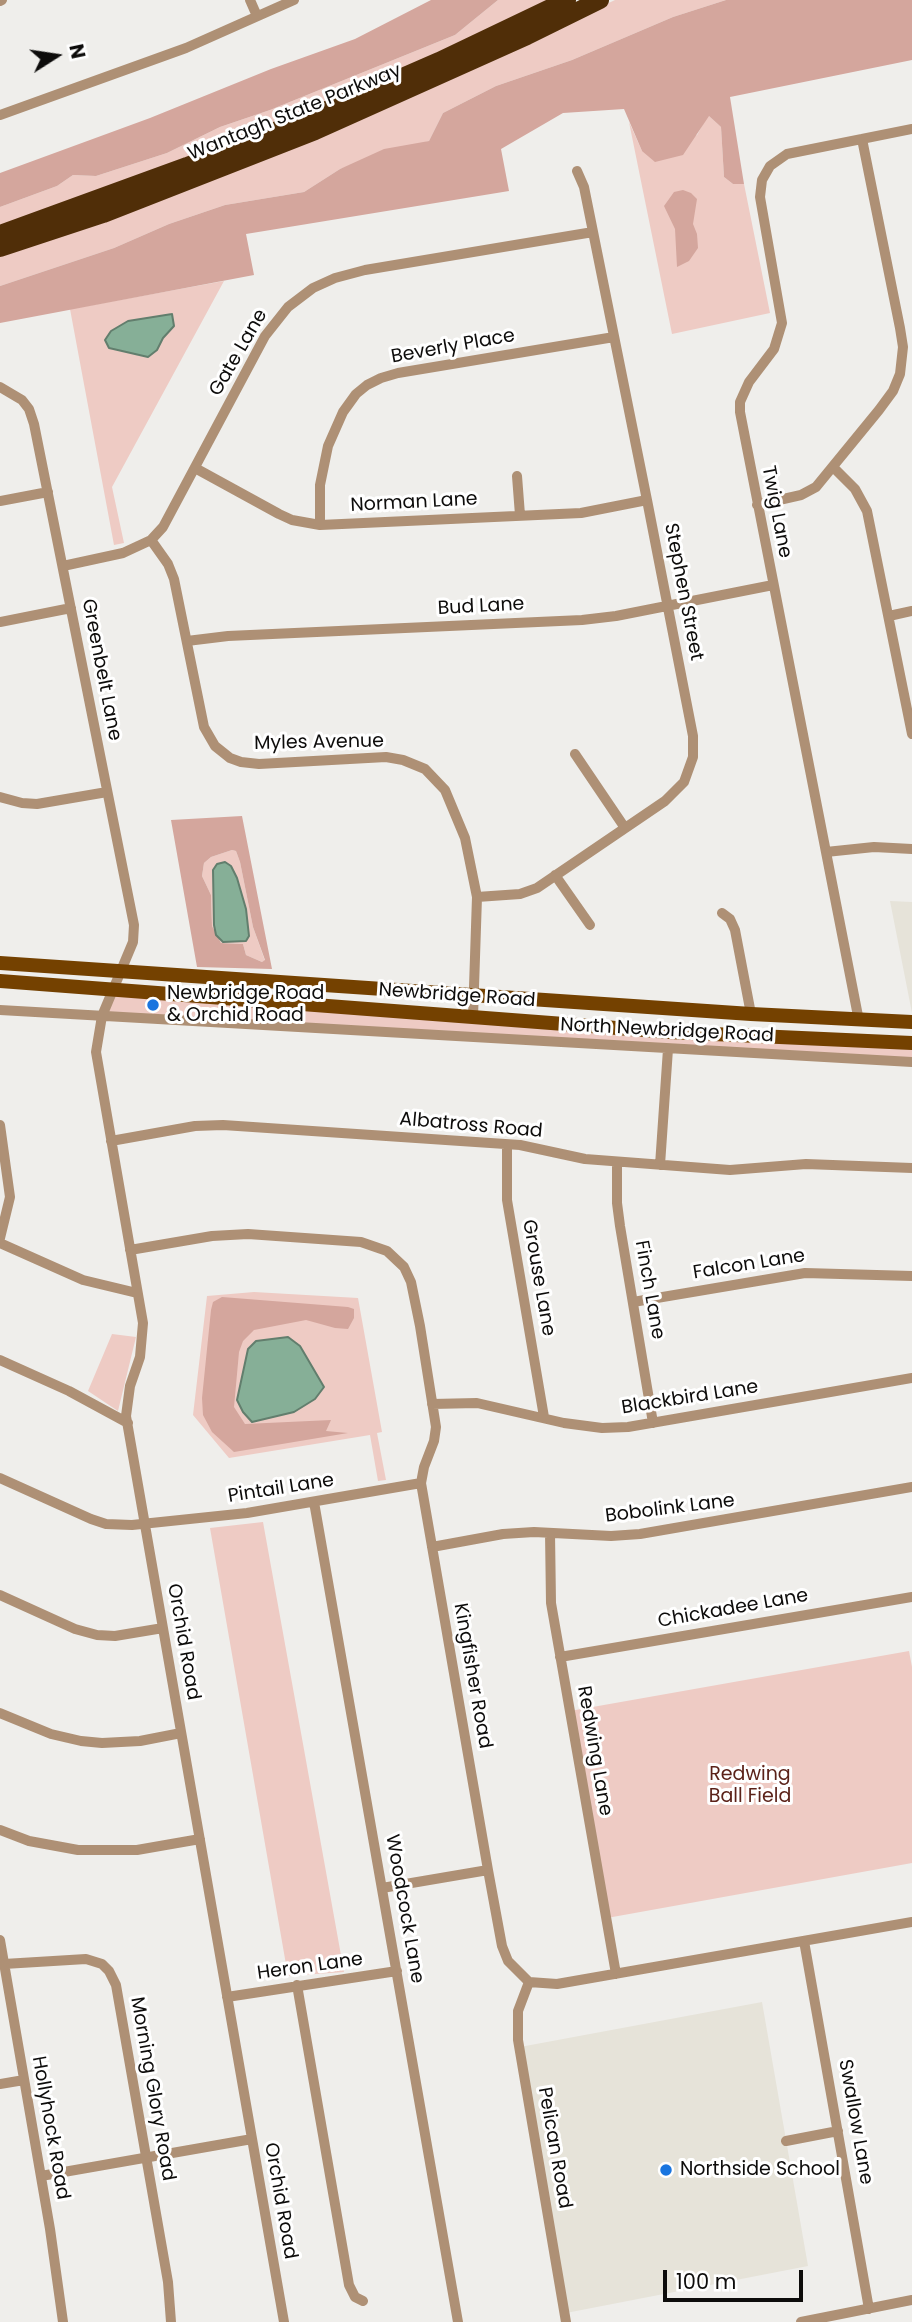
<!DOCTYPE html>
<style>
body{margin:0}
#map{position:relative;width:912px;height:2322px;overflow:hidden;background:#efeeeb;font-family:Poppins,sans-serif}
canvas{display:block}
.north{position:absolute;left:21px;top:21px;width:70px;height:70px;-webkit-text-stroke:5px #fff;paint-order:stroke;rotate:78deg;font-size:19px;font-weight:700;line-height:28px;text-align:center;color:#0d0c0b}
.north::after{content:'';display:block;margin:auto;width:24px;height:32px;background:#0d0c0b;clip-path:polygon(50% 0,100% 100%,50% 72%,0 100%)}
.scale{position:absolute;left:663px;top:2270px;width:140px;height:32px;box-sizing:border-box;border:4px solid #0d0c0b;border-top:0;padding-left:9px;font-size:21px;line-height:24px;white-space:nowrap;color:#0d0c0b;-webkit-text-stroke:5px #fff;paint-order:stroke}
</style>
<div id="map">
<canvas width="912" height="2322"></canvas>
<div class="north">N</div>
<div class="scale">100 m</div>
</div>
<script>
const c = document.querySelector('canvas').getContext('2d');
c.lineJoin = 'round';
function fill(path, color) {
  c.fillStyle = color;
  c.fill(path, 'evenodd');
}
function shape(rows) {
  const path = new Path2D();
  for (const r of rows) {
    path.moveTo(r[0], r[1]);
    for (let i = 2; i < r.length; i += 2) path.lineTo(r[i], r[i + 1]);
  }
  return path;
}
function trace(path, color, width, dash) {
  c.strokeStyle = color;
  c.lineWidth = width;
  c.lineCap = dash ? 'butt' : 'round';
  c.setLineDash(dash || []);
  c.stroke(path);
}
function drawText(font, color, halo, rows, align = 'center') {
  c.font = font + ' Poppins,sans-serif';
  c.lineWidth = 6;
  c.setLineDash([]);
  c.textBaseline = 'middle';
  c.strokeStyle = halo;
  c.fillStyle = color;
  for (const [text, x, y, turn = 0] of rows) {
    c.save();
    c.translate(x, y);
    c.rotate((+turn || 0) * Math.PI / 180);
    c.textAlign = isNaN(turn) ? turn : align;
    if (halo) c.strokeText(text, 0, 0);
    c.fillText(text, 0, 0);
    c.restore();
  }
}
fill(shape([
 [890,901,912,902,912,1013],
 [762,2002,808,2266,566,2313,520,2047]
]), '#e6e3d9');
fill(shape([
 [498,0,552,0,398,73,251,133,0,227,0,207,57,186,73,175,96,176,167,153,220,127,270,110,455,35],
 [615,0,726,0,673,17,572,60,496,86,443,113,429,141,340,169,304,192,225,205,169,224,114,248,0,286,0,255,451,78],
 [708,115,721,127,724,177,733,184,744,184,770,313,672,334,629,122,642,151,697,135],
 [224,281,112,487,124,543,114,545,70,309],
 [232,850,236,851,240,862,253,927,265,961,262,962,246,955,243,944,221,943,212,926,211,895,202,876,204,863,211,857],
 [115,993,912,1046,912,1059,105,1013],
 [254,1292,358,1298,382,1432,377,1433,386,1480,378,1481,370,1435,229,1458,193,1415,207,1296],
 [112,1334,136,1337,118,1411,88,1391],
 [263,1522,305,1755,344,1972,288,1976,210,1528],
 [909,1651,912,1667,912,1863,607,1918,570,1711]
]), '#eecbc4');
fill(shape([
 [431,0,498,0,455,35,270,110,220,127,167,153,96,176,73,175,57,186,0,207,0,173,150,118,271,69,355,39],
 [726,0,912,0,912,60,730,97,744,184,733,184,724,177,721,127,709,116,683,155,655,162,642,151,624,109,563,113,501,149,509,191,246,234,254,275,0,323,0,286,114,248,169,224,225,205,304,192,340,169,384,149,429,141,443,113,496,86,572,60,673,17],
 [683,190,691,193,697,199,693,224,697,234,698,248,689,261,677,267,675,229,664,206,674,192],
 [242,816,272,969,197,967,171,820],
 [232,850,236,851,240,862,253,927,265,960,262,962,246,955,243,944,221,943,212,926,211,895,202,876,204,863,211,857],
 [222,1297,348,1307,354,1309,354,1318,348,1329,335,1328,306,1320,254,1330,243,1341,239,1352,234,1407,245,1424,331,1420,326,1431,348,1433,234,1452,212,1432,203,1415,202,1398,211,1310,213,1302]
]), '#d4a69d');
const water = shape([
 [172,314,174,326,163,338,157,350,148,357,109,348,105,340,111,331,128,321,172,314],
 [225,862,231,866,237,878,246,909,249,936,246,941,223,942,216,935,214,925,213,870,217,864,225,862],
 [288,1337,300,1346,324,1387,315,1399,294,1412,252,1422,243,1412,237,1400,248,1349,256,1341,288,1337]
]);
fill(water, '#86af97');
trace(water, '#627e6d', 2);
trace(shape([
 [250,0,257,16],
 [0,1,2,0],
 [0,115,186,48,294,0],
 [0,387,22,400,29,409,34,424,134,925,133,942,102,1016,96,1052,143,1323,140,1357,130,1386,126,1416,284,2322],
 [833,467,855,489,867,511,912,734],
 [195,468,279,514,292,520,320,525,581,513,647,500],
 [517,476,520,515],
 [0,501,48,492],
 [757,505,801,495,816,487,879,410,893,391,900,374,903,347,900,328,862,139],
 [320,525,320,485,328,446,343,412,356,394,367,385,381,378,398,373,614,337],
 [151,540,168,564,174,579,204,727,215,746,230,758,241,762,259,764,386,757,403,760,425,769,445,790,465,838,477,897,473,1017],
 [63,566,123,553,151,540,163,527,265,336,288,307,313,288,335,278,365,270,593,232],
 [889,616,912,611],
 [0,622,71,608],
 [187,641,228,636,582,620,616,616,773,585],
 [575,754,625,828],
 [0,797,22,803,37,804,107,792],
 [826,852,874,847,912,849],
 [555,875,590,925],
 [477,897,520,894,537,888,665,801,684,782,693,757,693,736,647,500,584,187,577,171],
 [722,913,730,919,735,930,751,1014],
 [0,1010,912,1062],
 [859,1021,740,412,740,402,749,382,774,349,782,323,760,197,762,180,770,166,787,154,912,129],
 [0,1125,10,1197,0,1238],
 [111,1141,195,1126,223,1125,520,1145,585,1159,730,1170,806,1164,912,1168],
 [507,1145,507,1200,544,1417],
 [617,1162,617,1203,620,1226,653,1423],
 [660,1165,668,1049],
 [0,1243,83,1280,137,1293],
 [130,1250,212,1236,248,1234,361,1242,387,1251,404,1267,411,1282,420,1326,436,1427,434,1441,424,1467,421,1483,488,1870,502,1946,508,1961,529,1982,557,1984,912,1922],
 [633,1302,805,1273,912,1276],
 [0,1360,69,1391,128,1423],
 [432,1404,477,1403,564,1423,602,1428,628,1427,912,1378],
 [0,1478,91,1519,106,1524,132,1525,247,1513,421,1483],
 [314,1502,458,2322],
 [550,1533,551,1603,616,1974],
 [432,1547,503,1534,534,1532,611,1536,640,1534,912,1487],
 [0,1595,75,1629,97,1635,115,1636,163,1628],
 [560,1657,912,1597],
 [0,1713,51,1734,81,1741,102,1743,140,1741,181,1733],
 [0,1830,29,1841,78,1850,137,1850,200,1839],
 [382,1888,488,1870],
 [0,1940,50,2229,63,2322],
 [804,1941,869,2309],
 [4,1964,86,1959,102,1964,109,1971,116,1985,168,2282,171,2322],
 [529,1982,518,2011,518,2040,566,2322],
 [297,1985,349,2285,355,2297,363,2301],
 [227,1997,397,1971],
 [0,2084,24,2080],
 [786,2141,838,2131],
 [41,2176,252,2139],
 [801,2322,912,2300]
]), '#ae9075', 10);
trace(shape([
 [0,963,751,1014,912,1022],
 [0,981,669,1032,912,1043]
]), '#744100', 14);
trace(shape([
 [0,234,187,166,322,112,439,61,567,0],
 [0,248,103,214,315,131,527,36,600,0]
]), '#502e08', 18);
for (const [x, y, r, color] of [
 [153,1005,7,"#1975df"],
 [666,2170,7,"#1975df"]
]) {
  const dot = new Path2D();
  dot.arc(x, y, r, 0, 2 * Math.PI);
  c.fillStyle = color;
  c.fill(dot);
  trace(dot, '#fff', 2.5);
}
drawText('19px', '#0d0c0b', '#fff', [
 ["Wantagh State Parkway",295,113,-22],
 ["Beverly Place",453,347,-10],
 ["Gate Lane",239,353,-60],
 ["Norman Lane",414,503,-3],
 ["Twig Lane",776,512,79],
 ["Stephen Street",683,592,79],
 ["Bud Lane",481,607,-3],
 ["Greenbelt Lane",101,670,79],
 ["Myles Avenue",319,743,-1],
 ["Newbridge Road",457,996,4],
 ["North Newbridge Road",667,1031,3],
 ["Albatross Road",471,1126,5],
 ["Falcon Lane",749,1265,-9],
 ["Grouse Lane",538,1278,80],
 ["Finch Lane",649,1290,80],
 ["Blackbird Lane",690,1398,-9],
 ["Pintail Lane",281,1489,-9],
 ["Bobolink Lane",670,1509,-7],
 ["Chickadee Lane",733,1609,-10],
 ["Orchid Road",183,1642,80],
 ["Kingfisher Road",472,1676,80],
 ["Redwing Lane",594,1751,80],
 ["Woodcock Lane",404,1909,80],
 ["Heron Lane",310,1967,-8],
 ["Morning Glory Road",152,2089,80],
 ["Swallow Lane",855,2122,80],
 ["Hollyhock Road",50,2128,80],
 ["Pelican Road",554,2148,80],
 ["Orchid Road",280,2201,80]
]);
drawText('19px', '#0d0c0b', '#fff', [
 ["Newbridge Road",167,994],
 ["& Orchid Road",167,1016],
 ["Northside School",680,2170]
], 'left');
drawText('19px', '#5b2219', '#fff', [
 ["Redwing",750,1775],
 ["Ball Field",750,1797]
]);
</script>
